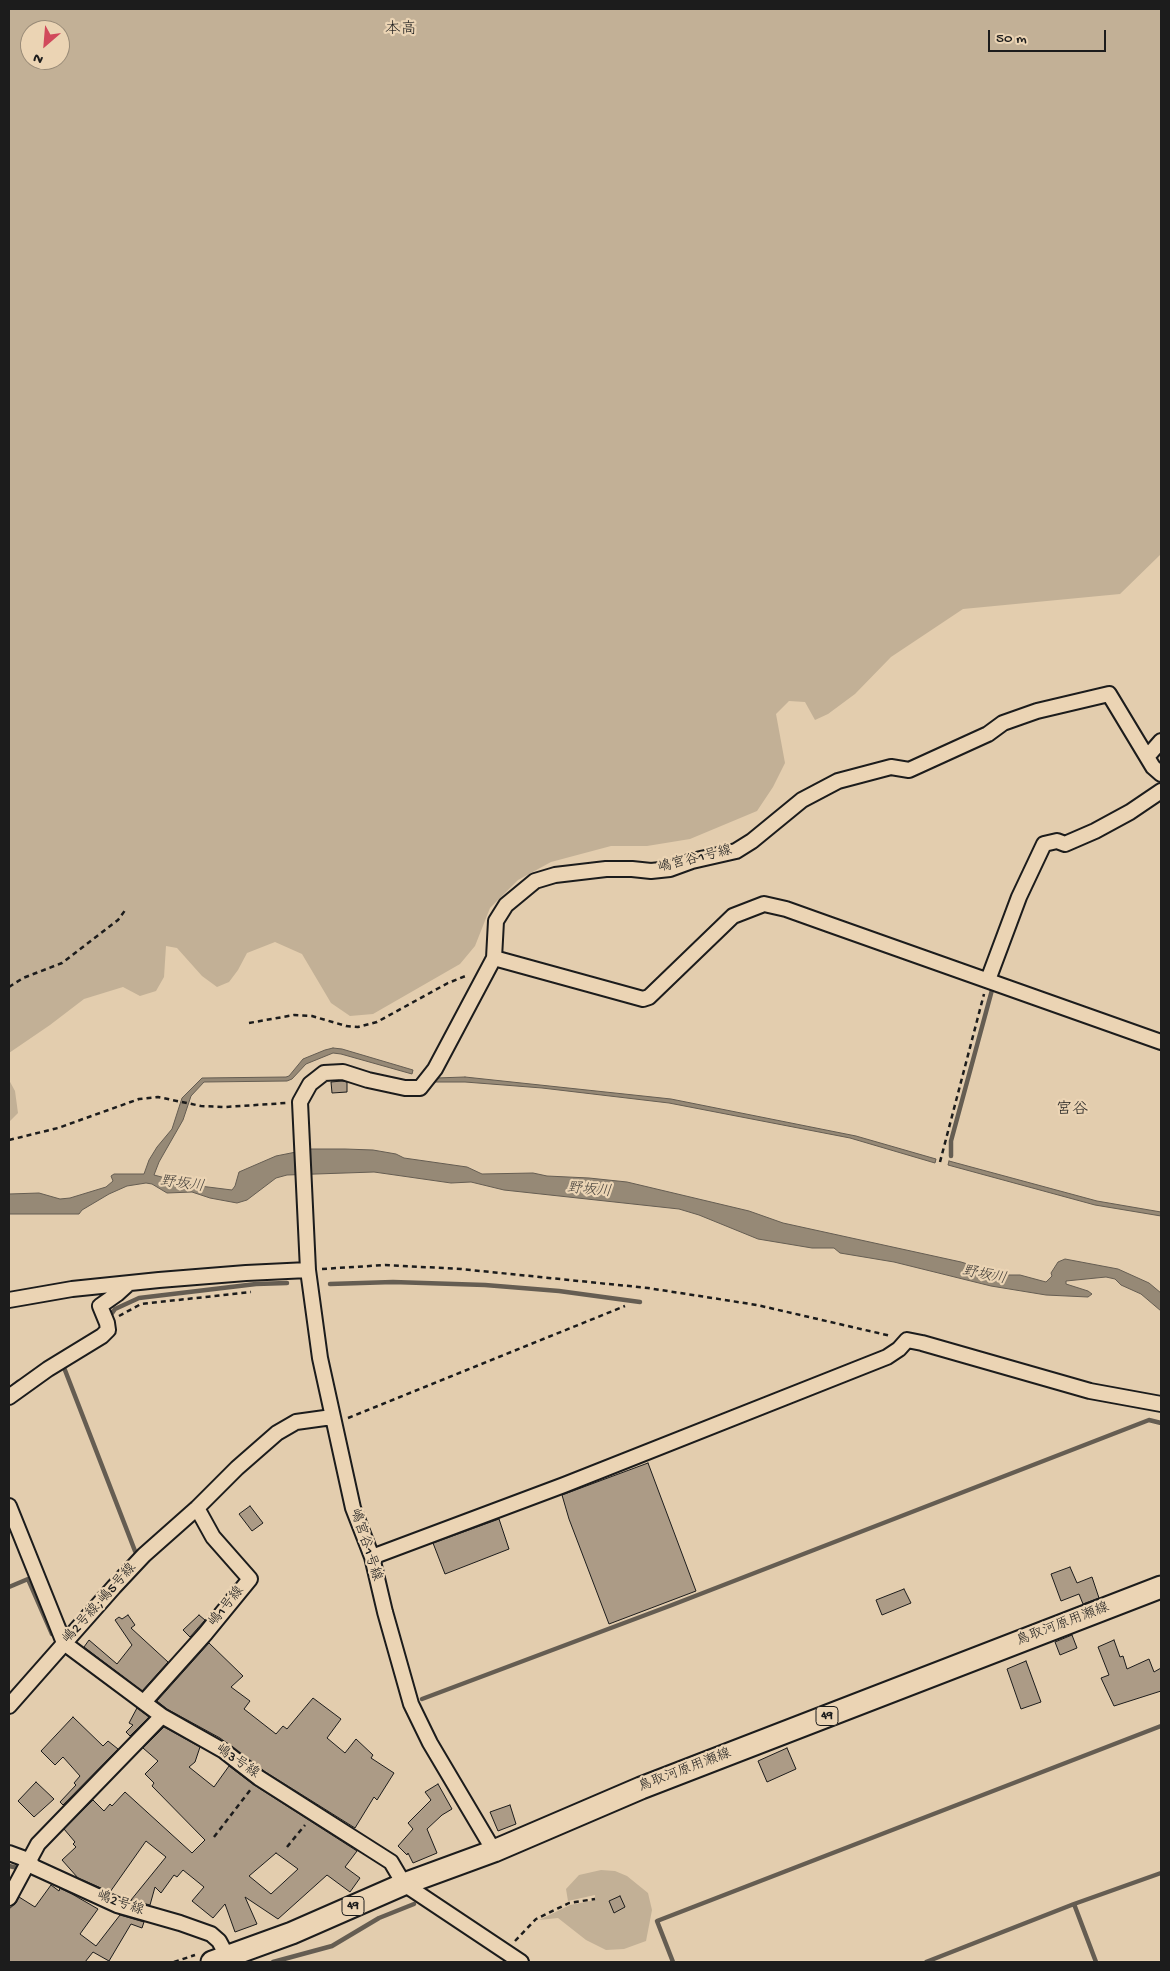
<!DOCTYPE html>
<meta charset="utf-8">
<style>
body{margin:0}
#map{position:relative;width:1170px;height:1971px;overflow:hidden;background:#e3cdae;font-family:"Gochi Hand",sans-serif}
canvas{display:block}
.frame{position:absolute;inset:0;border:10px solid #1c1c1c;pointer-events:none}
.north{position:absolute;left:20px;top:20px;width:50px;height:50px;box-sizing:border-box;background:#ebd4b4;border:1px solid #988a77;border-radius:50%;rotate:207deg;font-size:14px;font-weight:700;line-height:20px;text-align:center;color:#1c1c1c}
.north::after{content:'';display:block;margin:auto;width:18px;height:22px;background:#d1495b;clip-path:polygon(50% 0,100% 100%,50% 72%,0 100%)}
.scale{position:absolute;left:988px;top:30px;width:118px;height:22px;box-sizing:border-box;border:2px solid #1c1c1c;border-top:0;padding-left:6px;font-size:15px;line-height:18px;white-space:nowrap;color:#1c1c1c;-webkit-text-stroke:4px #ebd4b4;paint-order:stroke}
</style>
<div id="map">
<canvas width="1170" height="1971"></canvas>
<div class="frame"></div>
<div class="north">N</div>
<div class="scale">50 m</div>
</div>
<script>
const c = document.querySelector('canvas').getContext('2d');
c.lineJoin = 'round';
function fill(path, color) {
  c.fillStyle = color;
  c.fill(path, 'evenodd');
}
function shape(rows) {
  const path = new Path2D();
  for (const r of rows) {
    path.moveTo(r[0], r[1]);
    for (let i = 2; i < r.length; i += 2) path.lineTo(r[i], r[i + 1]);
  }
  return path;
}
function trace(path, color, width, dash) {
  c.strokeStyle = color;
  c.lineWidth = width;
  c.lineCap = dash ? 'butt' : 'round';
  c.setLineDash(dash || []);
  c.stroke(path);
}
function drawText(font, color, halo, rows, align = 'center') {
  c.font = font + ' "Gochi Hand","Klee One",sans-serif';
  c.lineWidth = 4.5;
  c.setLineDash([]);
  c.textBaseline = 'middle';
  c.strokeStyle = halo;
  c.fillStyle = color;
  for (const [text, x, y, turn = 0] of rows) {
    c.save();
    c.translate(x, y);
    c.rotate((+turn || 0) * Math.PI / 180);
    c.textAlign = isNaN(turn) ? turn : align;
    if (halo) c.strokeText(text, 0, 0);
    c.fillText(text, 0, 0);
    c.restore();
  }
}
fill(shape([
 [9,9,1161,9,1161,554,1120,594,963,609,891,657,855,694,828,714,815,720,805,702,789,701,776,714,785,763,773,787,757,811,690,839,647,846,611,846,551,862,518,880,490,908,475,946,460,964,373,1014,350,1016,331,1003,302,954,275,942,247,953,238,970,229,982,217,987,202,976,177,948,166,946,164,977,156,991,140,996,123,987,84,999,50,1025,9,1053],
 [30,30,60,30,60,60,30,60],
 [9,1080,15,1091,18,1113,9,1122],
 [601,1870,615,1871,627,1876,648,1893,652,1910,646,1941,624,1949,606,1950,586,1940,558,1918,539,1920,570,1905,595,1900,595,1895,568,1901,566,1889,579,1875]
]), '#c2b096');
const water = shape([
 [333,1048,342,1049,413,1070,412,1074,341,1054,333,1053,306,1064,292,1079,287,1081,204,1082,191,1096,183,1120,159,1162,154,1175,192,1185,232,1190,235,1186,239,1172,276,1156,311,1149,345,1149,373,1150,396,1154,404,1158,467,1167,482,1174,533,1173,547,1176,589,1178,627,1182,749,1211,783,1223,961,1262,1003,1275,1020,1275,1046,1282,1052,1276,1051,1273,1058,1262,1065,1259,1118,1269,1149,1283,1161,1293,1161,1311,1141,1294,1121,1285,1115,1279,1106,1277,1066,1281,1066,1284,1088,1291,1092,1294,1088,1297,1046,1295,991,1286,894,1262,840,1253,834,1248,812,1248,758,1239,699,1215,679,1209,504,1190,471,1182,451,1183,374,1172,287,1175,276,1178,247,1200,237,1203,210,1198,192,1192,167,1193,152,1184,146,1183,127,1186,109,1194,82,1210,79,1214,9,1214,9,1194,39,1193,60,1199,70,1198,106,1187,113,1181,111,1176,114,1174,144,1174,149,1160,157,1147,172,1129,182,1098,202,1078,286,1077,289,1076,303,1059,325,1050,333,1048],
 [465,1077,671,1099,856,1136,936,1159,935,1163,850,1138,669,1103,542,1088,465,1082,434,1082,436,1078,465,1077],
 [949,1161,1097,1201,1161,1212,1161,1216,1095,1205,948,1165,949,1161]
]);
fill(water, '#968976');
trace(water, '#655d52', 1);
trace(shape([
 [951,1156,951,1141,992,990],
 [330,1284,393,1282,485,1285,559,1291,640,1302],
 [110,1316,115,1309,139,1298,256,1284,287,1283],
 [63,1365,135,1551],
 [9,1389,18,1382],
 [9,1587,28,1579,52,1634],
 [422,1699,672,1605,1149,1420,1161,1423],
 [9,1866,18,1868],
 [1074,1904,1096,1962],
 [273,1962,332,1946,379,1918,414,1904],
 [673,1962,657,1921,1161,1726],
 [926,1962,1074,1904,1161,1873]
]), '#655d52', 4.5);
const building = shape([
 [342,1081,347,1082,347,1092,332,1093,331,1082,342,1081],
 [648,1463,696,1591,609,1624,569,1519,562,1495,648,1463],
 [250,1506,263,1523,252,1531,239,1514,250,1506],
 [499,1519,509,1549,445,1574,433,1543,499,1519],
 [1070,1567,1077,1583,1092,1577,1099,1598,1083,1604,1079,1594,1061,1601,1051,1574,1070,1567],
 [904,1589,911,1603,882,1615,876,1600,904,1589],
 [128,1615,135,1625,131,1628,168,1662,142,1691,84,1647,89,1640,117,1664,132,1645,115,1620,119,1617,122,1619,128,1615],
 [199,1615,205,1620,190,1637,183,1630,199,1615],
 [1072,1635,1077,1648,1060,1655,1055,1642,1072,1635],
 [1114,1640,1120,1657,1123,1656,1127,1669,1149,1659,1154,1672,1161,1668,1161,1691,1114,1706,1101,1678,1109,1675,1098,1647,1114,1640],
 [209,1643,243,1676,231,1687,250,1701,244,1709,276,1734,283,1726,287,1729,313,1698,341,1719,327,1738,345,1753,356,1739,373,1755,371,1758,394,1773,377,1800,374,1797,355,1828,264,1771,220,1738,167,1709,157,1701,209,1643],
 [1026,1661,1041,1702,1021,1709,1007,1669,1026,1661],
 [137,1708,149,1717,130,1736,126,1732,133,1725,129,1723,137,1708],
 [73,1717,103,1746,108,1741,118,1749,63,1805,60,1802,76,1785,74,1783,80,1776,63,1757,55,1765,41,1751,73,1717],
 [164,1727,200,1747,195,1762,189,1767,214,1787,229,1766,254,1785,357,1851,345,1867,360,1878,350,1892,327,1875,278,1919,245,1897,257,1924,235,1932,225,1904,213,1918,192,1901,204,1887,183,1870,177,1877,174,1875,161,1893,155,1887,150,1905,131,1900,166,1857,146,1841,110,1892,78,1878,62,1860,76,1847,73,1844,75,1842,64,1829,93,1800,104,1811,110,1804,112,1806,125,1792,192,1853,205,1840,152,1786,154,1783,145,1774,158,1761,143,1748,164,1727],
 [276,1853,298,1869,271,1894,249,1876,276,1853],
 [787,1748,796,1769,767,1782,758,1761,787,1748],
 [36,1782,54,1799,34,1817,18,1801,36,1782],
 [438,1784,452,1809,442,1815,427,1829,437,1853,413,1863,408,1853,407,1855,398,1846,413,1829,408,1823,431,1800,425,1792,438,1784],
 [510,1805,516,1824,498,1831,490,1812,510,1805],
 [51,1885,59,1891,60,1888,72,1894,98,1909,80,1934,96,1946,120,1915,144,1922,142,1928,131,1924,109,1961,93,1952,85,1962,9,1962,9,1909,16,1903,19,1897,35,1907,51,1885],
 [620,1896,625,1907,614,1913,609,1901,620,1896]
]);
fill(building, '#ac9b86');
trace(building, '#1c1c1c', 1);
const minor = shape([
 [1147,757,1161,741],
 [494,958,643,999,649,997,733,916,764,904,786,909,828,924,1161,1042],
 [988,980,1019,897,1044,844,1057,841,1065,844,1095,831,1130,812,1161,791],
 [9,1300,72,1289,159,1280,246,1273,308,1270],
 [9,1397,48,1369,102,1336,108,1330,107,1323,100,1306,117,1294,128,1284],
 [9,1506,64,1643,162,1716,224,1751,259,1778,391,1862,404,1884,521,1962],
 [372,1557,564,1485,887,1357,899,1349,907,1340,922,1343,1090,1391,1161,1404],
 [144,1702,205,1634,250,1579,213,1537,197,1508],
 [9,1706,114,1587,144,1555,197,1508,237,1468,277,1433,296,1422,332,1417],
 [494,1851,430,1743,411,1704,385,1612,372,1557,353,1508,320,1358,308,1270,300,1102,310,1084,324,1073,343,1072,368,1080,405,1088,420,1088,435,1069,494,958,496,921,506,905,535,881,555,875,606,869,632,869,651,871,670,869,692,861,736,851,752,841,802,800,838,781,891,767,909,770,988,734,1003,723,1037,711,1109,694,1153,767,1161,774],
 [9,1853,28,1860,34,1867,117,1905,180,1923,211,1934,219,1941,227,1956],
 [9,1898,38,1844,162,1716]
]);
const primary = shape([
 [212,1962,292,1933,404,1884,494,1851,641,1788,1161,1587]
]);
trace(minor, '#1c1c1c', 18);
trace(primary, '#1c1c1c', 25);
trace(shape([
 [9,987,23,978,62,963,118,920,126,909],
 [249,1023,294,1015,312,1016,346,1026,358,1027,377,1022,448,983,468,975],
 [9,1140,58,1128,139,1099,158,1097,201,1106,225,1107,286,1103],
 [940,1162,984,994],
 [322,1269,385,1265,461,1269,648,1288,757,1305,891,1336],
 [119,1316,141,1304,251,1292],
 [348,1418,625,1306],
 [214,1837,251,1789],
 [287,1847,305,1825],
 [515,1941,536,1919,569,1903,595,1899],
 [174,1962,195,1955]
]), '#1c1c1c', 2.5, [5, 4]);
trace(minor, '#ebd4b4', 14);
trace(primary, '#ebd4b4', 21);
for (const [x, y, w] of [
 [827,1716,22],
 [353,1906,22]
]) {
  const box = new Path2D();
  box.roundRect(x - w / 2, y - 9.5, w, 19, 4);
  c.fillStyle = '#ebd4b4';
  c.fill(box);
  trace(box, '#1c1c1c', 1);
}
drawText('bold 12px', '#1c1c1c', null, [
 ["49",827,1716],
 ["49",353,1906]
]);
drawText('14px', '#1c1c1c', '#ebd4b4', [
 ["嶋宮谷1号線",695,860,-14],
 ["嶋宮谷1号線",365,1545,72],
 ["嶋2号線;嶋5号線",100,1604,-48],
 ["嶋1号線",227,1607,-51],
 ["鳥取河原用瀬線",1063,1625,-21],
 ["嶋3号線",237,1762,35],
 ["鳥取河原用瀬線",685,1771,-21],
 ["嶋2号線",120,1904,19]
]);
drawText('italic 15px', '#47423c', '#ebd4b4', [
 ["野坂川",182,1185,8],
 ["野坂川",589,1191,5],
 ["野坂川",984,1276,11]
]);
drawText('16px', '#1c1c1c', '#ebd4b4', [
 ["本高",401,31],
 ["宮谷",1072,1111]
]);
</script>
